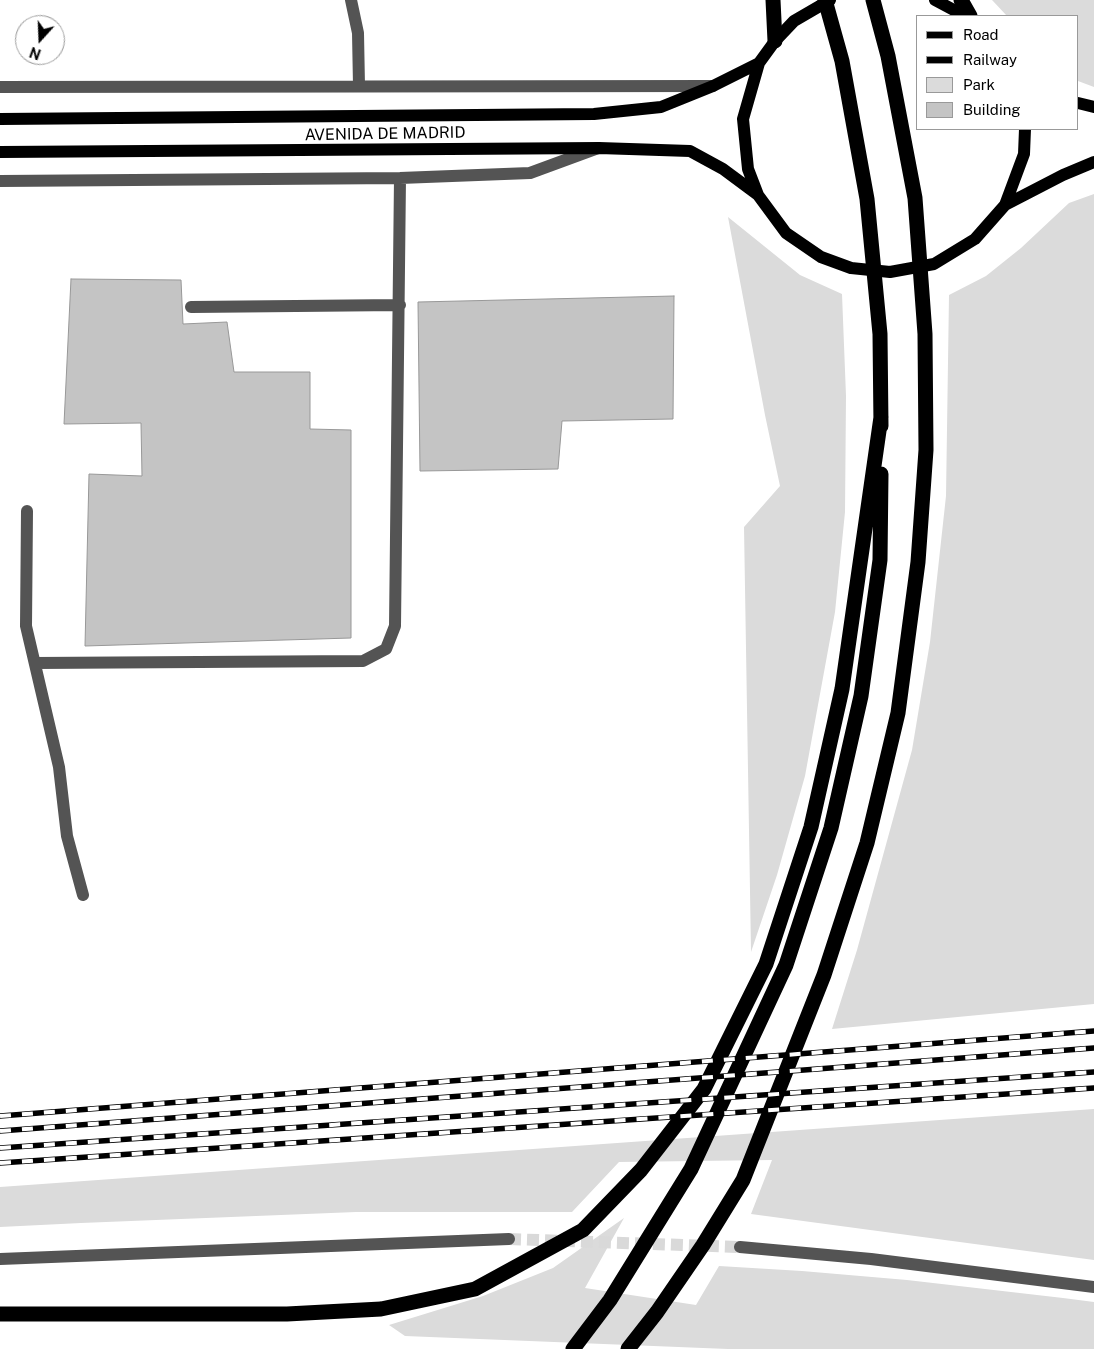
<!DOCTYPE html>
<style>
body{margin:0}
#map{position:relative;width:1094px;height:1349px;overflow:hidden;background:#fff;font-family:"Public Sans",sans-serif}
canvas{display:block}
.legend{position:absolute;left:916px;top:15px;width:162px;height:115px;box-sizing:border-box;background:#fff;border:1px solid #999;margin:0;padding:6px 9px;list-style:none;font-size:15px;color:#000}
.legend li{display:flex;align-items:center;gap:10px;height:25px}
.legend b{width:25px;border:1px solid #999}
.north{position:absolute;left:15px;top:15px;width:50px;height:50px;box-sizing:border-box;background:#fff;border:1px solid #999;border-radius:50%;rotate:200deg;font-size:14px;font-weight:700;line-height:20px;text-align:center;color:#000}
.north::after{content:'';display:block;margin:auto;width:18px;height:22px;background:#000;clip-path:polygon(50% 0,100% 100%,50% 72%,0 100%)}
</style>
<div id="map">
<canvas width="1094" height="1349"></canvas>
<ul class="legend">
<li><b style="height:6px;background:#000"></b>Road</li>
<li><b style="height:6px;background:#000"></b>Railway</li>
<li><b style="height:14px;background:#dbdbdb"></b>Park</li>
<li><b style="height:14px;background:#c4c4c4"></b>Building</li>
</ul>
<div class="north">N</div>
</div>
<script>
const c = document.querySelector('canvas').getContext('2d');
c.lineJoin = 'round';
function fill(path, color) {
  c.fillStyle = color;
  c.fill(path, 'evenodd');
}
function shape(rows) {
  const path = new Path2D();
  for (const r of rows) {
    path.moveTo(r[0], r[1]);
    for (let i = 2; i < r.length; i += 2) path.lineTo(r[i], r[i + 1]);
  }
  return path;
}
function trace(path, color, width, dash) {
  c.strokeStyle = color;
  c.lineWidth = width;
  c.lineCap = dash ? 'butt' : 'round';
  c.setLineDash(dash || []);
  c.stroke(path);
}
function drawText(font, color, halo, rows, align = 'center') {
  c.font = font + ' "Public Sans",sans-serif';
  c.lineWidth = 4;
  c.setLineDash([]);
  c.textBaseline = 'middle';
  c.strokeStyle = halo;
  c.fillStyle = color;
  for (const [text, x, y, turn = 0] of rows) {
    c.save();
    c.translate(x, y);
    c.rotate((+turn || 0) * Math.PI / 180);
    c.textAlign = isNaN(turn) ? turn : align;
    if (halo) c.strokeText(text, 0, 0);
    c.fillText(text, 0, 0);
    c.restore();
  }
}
fill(shape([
 [992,0,1094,0,1094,87,1078,81,1078,16,1007,16],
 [1094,194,1094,1004,832,1029,857,950,912,750,930,642,946,496,949,295,986,276,1021,248,1069,203],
 [728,217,800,275,842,294,846,396,845,512,835,612,805,776,777,875,751,952,744,527,780,486,765,415],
 [1094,1109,1094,1260,751,1214,772,1160,619,1162,572,1212,356,1212,81,1223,0,1227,0,1187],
 [624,1218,585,1288,696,1305,719,1266,802,1271,907,1280,1063,1298,1094,1302,1094,1349,728,1349,405,1336,389,1325,483,1296,553,1268]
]), '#dbdbdb');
const building = shape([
 [71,279,181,280,183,324,227,322,234,372,310,372,310,429,351,430,351,638,85,646,89,474,142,476,141,423,64,424,71,279],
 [674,296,673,419,562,421,558,469,420,471,418,302,674,296]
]);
fill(building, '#c4c4c4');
trace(building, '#989898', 1);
trace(shape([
 [509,1239,740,1247]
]), '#d9d9d9', 12, [12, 6]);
trace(shape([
 [351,0,358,33,359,86],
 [0,87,713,86],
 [0,181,400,178,530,173,598,148],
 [191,307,400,305],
 [27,511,26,626,59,767,67,836,83,895],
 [35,663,363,661,386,649,395,626,400,178],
 [740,1247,871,1259,1094,1287],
 [0,1259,509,1239]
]), '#545454', 12);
trace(shape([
 [830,0,794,21,775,41,759,63,743,119,748,169,758,195,786,233,821,257,851,268,890,272,934,264,975,239,1005,205,1024,154,1025,129],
 [935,0,965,16],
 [1078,103,1094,107],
 [0,119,594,114,661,107,713,86,759,63],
 [0,152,599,148,690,151,723,169,758,195],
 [1005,205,1063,175,1094,162]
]), '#000', 12);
trace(shape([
 [773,0,775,41],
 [825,0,842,61,867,199,880,334,881,426],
 [961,0,970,16],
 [0,1314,287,1314,381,1309,475,1289,583,1230,641,1170,704,1089,766,964,811,827,842,689,881,417],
 [573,1349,610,1300,691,1169,786,965,831,828,861,696,880,560,881,474],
 [628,1349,657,1312,703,1245,743,1180,824,975,867,843,898,713,918,562,926,450,925,334,915,198,888,56,873,0]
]), '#000', 15);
const rail = shape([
 [0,1116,1094,1031],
 [0,1131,1094,1048],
 [0,1148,1094,1072],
 [0,1163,1094,1088]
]);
trace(rail, '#000', 5.5);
trace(rail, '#fff', 4, [11]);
drawText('16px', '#000', '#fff', [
 ["AVENIDA DE MADRID",385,134,-1]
]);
</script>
